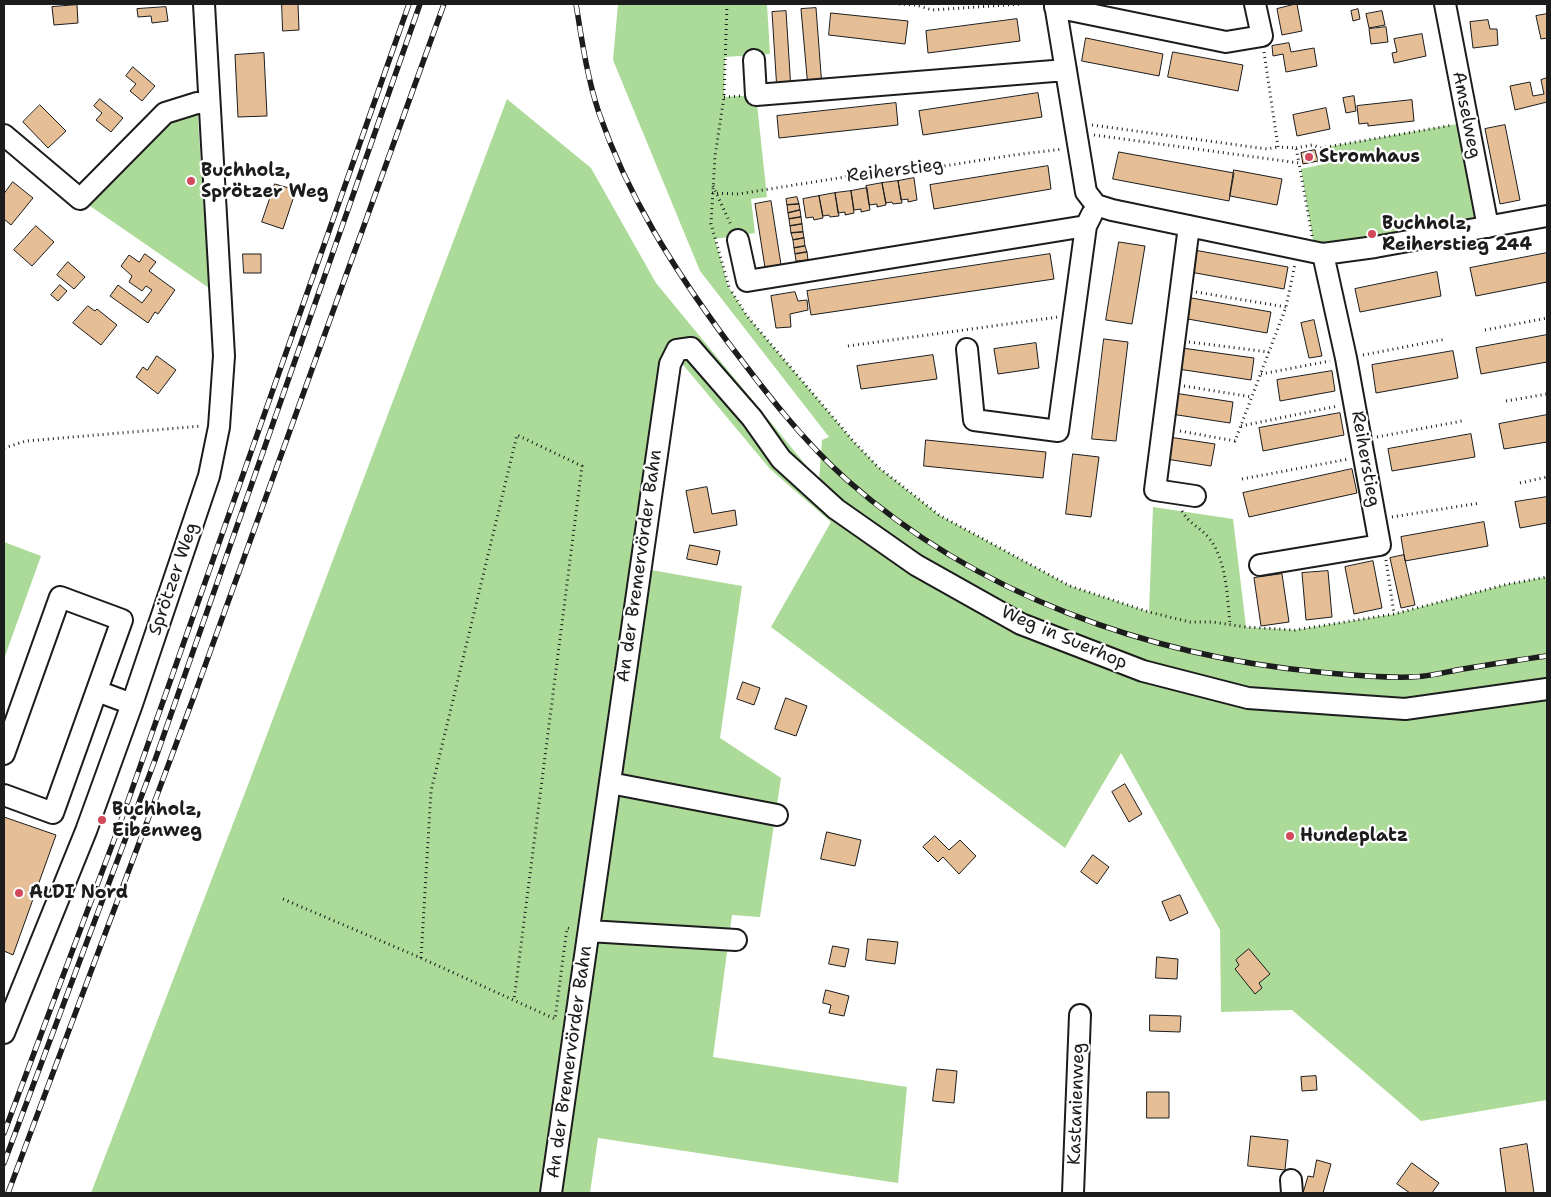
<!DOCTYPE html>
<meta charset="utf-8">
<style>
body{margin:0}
#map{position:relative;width:1551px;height:1197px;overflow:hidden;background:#fff;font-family:"Shantell Sans",sans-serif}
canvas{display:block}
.frame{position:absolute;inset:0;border:5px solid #1c1c1c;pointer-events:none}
</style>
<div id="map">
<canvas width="1551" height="1197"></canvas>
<div class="frame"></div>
</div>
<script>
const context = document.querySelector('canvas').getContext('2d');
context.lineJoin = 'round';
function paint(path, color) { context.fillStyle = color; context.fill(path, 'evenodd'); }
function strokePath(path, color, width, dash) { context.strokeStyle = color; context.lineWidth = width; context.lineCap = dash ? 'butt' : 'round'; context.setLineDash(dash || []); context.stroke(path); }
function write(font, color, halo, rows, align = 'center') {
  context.font = font + ' "Shantell Sans",sans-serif'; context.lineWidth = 4.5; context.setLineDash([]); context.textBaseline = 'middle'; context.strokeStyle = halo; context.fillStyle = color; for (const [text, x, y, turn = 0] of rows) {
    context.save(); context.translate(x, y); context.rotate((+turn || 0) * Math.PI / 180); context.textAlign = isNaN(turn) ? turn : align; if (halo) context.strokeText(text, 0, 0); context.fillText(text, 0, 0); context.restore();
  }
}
paint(new Path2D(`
 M618,4h149l3,50 -45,3 -1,40 32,-2 11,102 -16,2 4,34 -40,6 13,47 19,30 107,126 24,25 61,48 131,71 79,26 4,-105 80,12 13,108 49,3 99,-16 114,-30 39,-7v523l-126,21 -129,-111 -71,2 -1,-82 -99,-177 -56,95 -294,-221 60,-105 -61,-53 -90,-108 -29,209 91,16 -22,152 61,40 -21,139 -28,-2 -19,142 194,30 -9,96 -300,-45 -8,55h-499l155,-403 261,-691 84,69 65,115 163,198 3,-41 7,-3 -129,-166 -87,-211z
 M197,103l12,185 -129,-89 85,-86z
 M1468,122l20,105 -173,25 -14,-83 23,-5 -3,-16z
 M4,542l37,14 -37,103z`), '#acda98');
const building = new Path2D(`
 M282,4h16l1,26 -16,1z
 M1297,4l5,27 -20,4 -5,-26z
 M77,5l1,18 -24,2 -2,-18z
 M166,7l2,14 -16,2 -1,-7 -13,1 -1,-8z
 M816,8l6,79 -14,1 -7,-79z
 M1358,9l2,10 -7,2 -2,-10z
 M786,11l5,79 -14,1 -5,-79z
 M1382,11l3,14 -16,3 -3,-14z
 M831,13l77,8 -3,23 -76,-9z
 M1547,14v24l-6,1 -5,-23z
 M1017,19l3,22 -92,12 -2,-22z
 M1488,20l2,9h7l1,16 -25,3 -3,-26z
 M1386,27l2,15 -17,2 -2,-15z
 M1422,34l4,22 -32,7 -2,-10 5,-1 -3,-13z
 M1086,38l77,16 -4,22 -77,-15z
 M1289,43l2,9 23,-4 3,18 -31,6 -3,-18 -10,2 -1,-10z
 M1173,52l70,13 -5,26 -70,-14z
 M264,53l3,63 -29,1 -3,-62z
 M133,67l22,19 -13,15 -12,-10 6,-7 -10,-8z
 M1547,78v24l-32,8 -5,-24 20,-4 3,14 11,-2 -3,-14z
 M1038,93l4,24 -119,18 -4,-24z
 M1354,96l2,15 -10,2 -3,-15z
 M100,99l23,19 -12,14 -15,-12 6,-7 -8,-7z
 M1412,100l2,21 -46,5v-3l-9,1 -2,-18z
 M896,103l2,22 -119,13 -2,-22z
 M40,105l26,26 -18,17 -25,-26z
 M1326,108l4,21 -33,7 -4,-21z
 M1505,125l15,75 -20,4 -15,-75z
 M1315,150l3,11 -15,3 -2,-11z
 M1119,152l115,21 -5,28 -116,-22z
 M1048,166l3,23 -117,20 -4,-24z
 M1234,170l48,9 -5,26 -47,-9z
 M914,178l3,22 -9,2v-3l-7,1 -3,-19z
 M898,181l4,22 -9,1 -1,-2 -6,1 -4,-20z
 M13,182l20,16 -22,27 -7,-6v-25z
 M882,183l4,22 -9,2v-3l-8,1 -3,-19z
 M275,184l21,6 -13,39 -21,-7z
 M867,188l3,22 -9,2v-3l-7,1 -3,-19z
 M851,191l3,22 -9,2v-3l-7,1 -3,-20z
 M835,193l4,23 -9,1 -1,-2 -6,1 -4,-20z
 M819,196l4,22 -9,2 -1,-3 -7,1 -3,-19z
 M797,197l2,7 -12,1 -1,-6z
 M771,201l11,70 -16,3 -11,-70z
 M799,204l1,6 -12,3 -1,-8z
 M800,210l1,7 -12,2 -1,-6z
 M801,217l1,7 -12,2 -1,-7z
 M802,224l1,8 -12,1 -1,-7z
 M36,226l18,16 -22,24 -18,-16z
 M803,232l1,6 -11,2 -2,-7z
 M804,238l1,8 -11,2 -1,-8z
 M1119,242l26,4 -13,78 -26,-4z
 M805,246l2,6 -12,2 -1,-6z
 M1194,250l94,17 -4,22 -94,-17z
 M807,252l1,8 -12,1 -1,-7z
 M1547,253v29l-71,14 -6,-28z
 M145,254l11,8 -7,9 26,19 -17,24 -3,-2 -7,11 -38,-27 8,-11 24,18 10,-13 -6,-4 -4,5 -13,-9 3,-6 -11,-10 8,-11 10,7z
 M243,254h18v19h-17z
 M1050,254l4,25 -243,36 -4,-24z
 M68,262l17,15 -11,12 -17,-14z
 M1437,272l4,24 -81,16 -5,-23z
 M60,285l7,6 -9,10 -7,-6z
 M795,292l3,9 9,-1 1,10 -18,4 1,13 -15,1 -5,-32z
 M1186,297l85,15 -4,21 -85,-15z
 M88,306l7,5 2,-2 20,16 -16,20 -28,-22z
 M1314,320l8,36 -13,2 -8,-35z
 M1547,335v27l-66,12 -5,-26z
 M1104,339l24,3 -12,99 -24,-2z
 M1036,343l3,25 -41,6 -4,-25z
 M1182,348l72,10 -3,22 -73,-11z
 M1453,351l5,27 -82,15 -4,-28z
 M933,355l4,24 -76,10 -4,-23z
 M157,356l19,14 -18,24 -22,-17 7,-10 4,3z
 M1332,371l3,20 -55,10 -3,-21z
 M1174,393l59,9 -3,21 -59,-9z
 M1340,413l4,22 -81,16 -4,-23z
 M1547,415v27l-43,7 -5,-25z
 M1471,434l4,23 -83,14 -4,-22z
 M1169,437l46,7 -4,22 -45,-7z
 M926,440l120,12 -3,26 -119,-12z
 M1073,454l26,3 -8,60 -25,-3z
 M1352,469l5,24 -108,24 -6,-24z
 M707,487l5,27 23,-4 2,15 -43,8 -8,-42z
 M1547,497v26l-27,5 -5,-26z
 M1484,522l4,24 -83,15 -4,-24z
 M690,545l30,6 -3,14 -30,-6z
 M1404,555l11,50 -14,3 -11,-50z
 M1373,561l9,47 -28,6 -9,-47z
 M1328,571l4,46 -26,3 -4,-47z
 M1282,574l7,48 -28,4 -7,-48z
 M743,682l17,6 -6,17 -17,-6z
 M786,698l21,8 -11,30 -21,-7z
 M1125,784l17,30 -13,8 -17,-30z
 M4,817l52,18 -43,120 -9,-4z
 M827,832l34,8 -6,26 -34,-7z
 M935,836l14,14 11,-10 16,16 -17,18 -16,-17 -5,5 -15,-15z
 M1093,855l16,12 -12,17 -16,-12z
 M1180,895l8,18 -18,8 -8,-19z
 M868,939l30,3 -3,22 -29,-4z
 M833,946l16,3 -4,18 -16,-3z
 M1249,949l21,25 -11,9 3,5 -7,6 -20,-25 4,-4 -3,-5z
 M1157,957l21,2 -1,20 -21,-1z
 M826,990l23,6 -5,20 -15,-3 2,-8 -8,-2z
 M1150,1015l31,1 -1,16 -30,-1z
 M937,1069l20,2 -3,32 -21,-2z
 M1316,1076l1,14 -15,1 -1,-14z
 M1147,1092h22v26h-22z
 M1251,1136l37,4 -3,30 -37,-4z
 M1527,1144l7,49h-28l-6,-44z
 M1317,1160l14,4 -8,29h-20l5,-17 5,1z
 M1412,1163l27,20 -7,10h-22l-13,-9z`);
paint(building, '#e5be95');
strokePath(building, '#1c1c1c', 1);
const minor = new Path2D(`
 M1055,4l31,188 10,13 16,5 211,44 52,-7 172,-31
 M1445,4l43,223
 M1055,7l171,35 36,-6 -7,-32
 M754,60l2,35 310,-25
 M4,135l76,64 85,-86 32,-10 12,-1
 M1189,226l-34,264 40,6
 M738,240l9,41 339,-55
 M967,349l7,71 84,11 28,-205 6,-12
 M1260,565l120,-20 -34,-187 -23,-104
 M97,691l35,13
 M4,754l56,-157 62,23 -69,193 -49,-18
 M610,783l167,32
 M589,931l147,9
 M4,1033l82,-202 46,-127 77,-228 10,-49 5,-71 -20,-352
 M1291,1180l1,13
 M551,1193l119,-829 7,-14 14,-2 61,70 29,41 55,50 80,56 105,59 122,47 105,27 157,11 142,-20
 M1073,1193l7,-178`);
strokePath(minor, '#1c1c1c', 24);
strokePath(new Path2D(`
 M727,4l-3,93 -9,59 -4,68 18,63
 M899,4l17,1 16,5 90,-6
 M1264,52l14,95 18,1 3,15
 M724,97l17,-1
 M1092,125l175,24 11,-2
 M1094,135l205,28 13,73
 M1296,148l16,-3 9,3 132,-23
 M713,186l18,39
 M712,193l26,1 176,-28 17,2 83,-13 49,-6
 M732,292l15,24 107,126 24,25 61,48 131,71 79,26 41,10h23l33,5 49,3 99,-16 114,-30 39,-7
 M1196,292l90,15
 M1485,330l62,-12
 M1189,342l80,10
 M848,346l210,-29
 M1363,355l83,-16
 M1261,374l69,-13
 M1184,386l68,11
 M1506,401l41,-7
 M1241,426l97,-20
 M1180,431l55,10 51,-134 9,-43
 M1377,437l85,-16
 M4,448l22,-7 176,-15
 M1242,479l107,-20
 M1520,483l27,-6
 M1182,511c7,13 18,16 27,27 18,23 18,58 21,86
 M1392,517l88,-14
 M1386,560l8,54
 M283,899l138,59 134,61 12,-91 5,1
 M421,958l10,-167 86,-356 65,31 -68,534`), '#1c1c1c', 3, [1, 4]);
strokePath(minor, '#fff', 20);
const rail = new Path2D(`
 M576,4c6,37 11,73 23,109 29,84 75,156 128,228 37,49 74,98 120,139 130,115 302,176 472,192 31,3 61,6 92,5 15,0 31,-4 46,-7 30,-5 60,-10 90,-14
 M4,1133l113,-301 292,-828
 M4,1163l151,-403 265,-756
 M8,1193l185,-494 251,-695`);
strokePath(rail, '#1c1c1c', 5.5);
strokePath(rail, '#fff', 4, [11]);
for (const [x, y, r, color] of [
 [1309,157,5,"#d1495b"],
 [191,181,5,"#d1495b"],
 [1372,234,5,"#d1495b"],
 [102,820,5,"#d1495b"],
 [1290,836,5,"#d1495b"],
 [19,893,5,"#d1495b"]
]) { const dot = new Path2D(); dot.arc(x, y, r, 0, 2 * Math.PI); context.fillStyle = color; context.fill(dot); strokePath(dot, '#fff', 2); }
write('18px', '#1c1c1c', '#fff', [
 ["Amselweg",1466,115,79],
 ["Reiherstieg",895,171,-7],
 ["Reiherstieg",1365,459,80],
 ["An der Bremervörder Bahn",640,566,-82],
 ["Sprötzer Weg",174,579,-71],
 ["Weg in Suerhop",1064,638,23],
 ["An der Bremervörder Bahn",570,1062,-82],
 ["Kastanienweg",1077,1104,-88]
]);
write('bold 18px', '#1c1c1c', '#fff', [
 ["Stromhaus",1319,157],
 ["Buchholz,",201,171],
 ["Sprötzer Weg",201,192],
 ["Buchholz,",1382,224],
 ["Reiherstieg 244",1382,245],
 ["Buchholz,",112,810],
 ["Eibenweg",112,831],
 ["Hundeplatz",1300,836],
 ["ALDI Nord",29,893]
], 'left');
</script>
